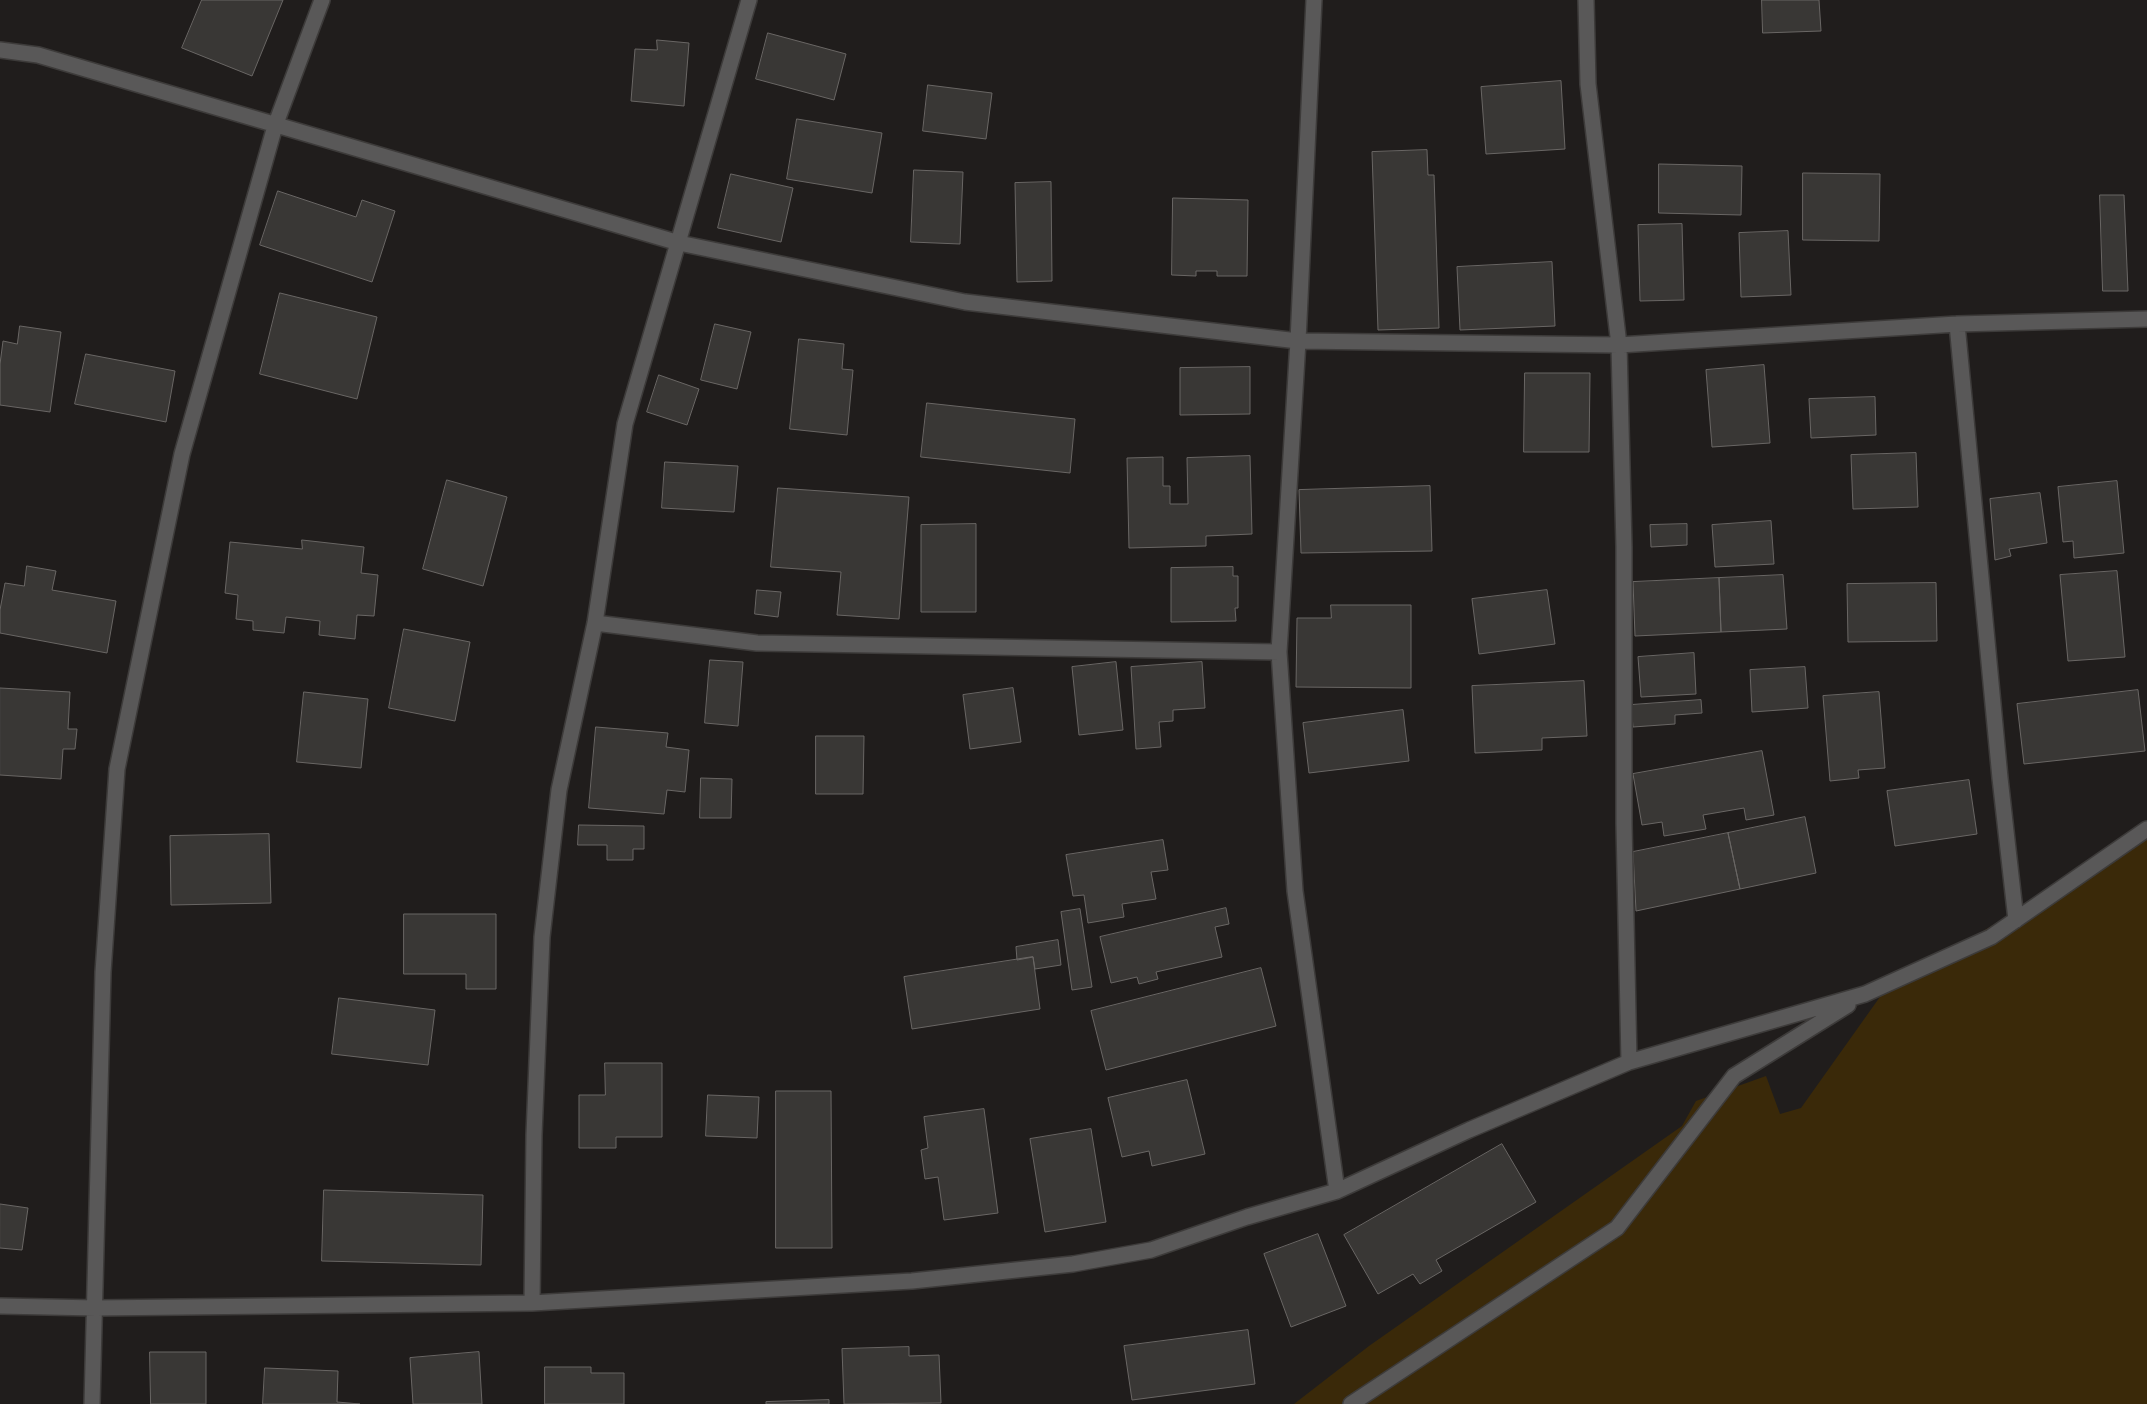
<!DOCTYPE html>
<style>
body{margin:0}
canvas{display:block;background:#201d1c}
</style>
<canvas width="2147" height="1404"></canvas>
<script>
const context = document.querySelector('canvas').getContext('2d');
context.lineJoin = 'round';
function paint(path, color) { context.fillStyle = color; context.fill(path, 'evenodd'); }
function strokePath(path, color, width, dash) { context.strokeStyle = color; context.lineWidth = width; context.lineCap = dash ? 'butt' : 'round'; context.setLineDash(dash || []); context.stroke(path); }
paint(new Path2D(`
 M2147,829v575h-853l75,-58 313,-220 14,-25 70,-25 14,38 21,-6 81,-114z`), '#3a2909');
const building = new Path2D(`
 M202,0h81l-31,76 -70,-28z
 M1762,0h57l2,31 -58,2z
 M768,33l78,21 -12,46 -78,-21z
 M657,40l32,3 -5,63 -53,-5 4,-52 22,1z
 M1561,81l4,68 -79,5 -5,-67z
 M928,85l64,8 -6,46 -63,-8z
 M797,119l85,14 -10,60 -85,-14z
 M1427,150l1,25h6l5,153 -61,2 -6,-178z
 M1659,164l83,2 -1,49 -82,-2z
 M914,170l49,2 -3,72 -49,-2z
 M1803,173l77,1 -1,67 -76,-1z
 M731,174l62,14 -12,54 -63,-14z
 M1051,182l1,99 -35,1 -2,-99z
 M278,191l78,26 6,-17 33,11 -23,71 -112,-37z
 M2100,195h24l4,96h-25z
 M1173,198l75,2 -1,76h-30v-5h-21v5l-24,-1z
 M1682,224l2,76 -44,1 -2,-76z
 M1788,231l3,64 -50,2 -2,-64z
 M1552,262l3,64 -95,4 -3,-63z
 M280,293l97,24 -20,82 -97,-25z
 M715,324l36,8 -14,57 -36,-9z
 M20,326l41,6 -11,80 -50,-7v-41l3,-23 14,3z
 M799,339l45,5 -2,25 11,1 -6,65 -57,-6z
 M86,354l89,17 -9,51 -91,-18z
 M1764,365l6,78 -58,4 -6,-77z
 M1250,367v47l-70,1v-47z
 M1525,373h65l-1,79h-65z
 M659,375l40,14 -12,36 -40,-13z
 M1875,397l1,38 -65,3 -2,-39z
 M927,403l148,16 -5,54 -149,-16z
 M1916,453l2,54 -65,2 -2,-54z
 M1250,456l2,78 -46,2v10l-77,2 -2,-90 36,-1v29h7v18h18l-1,-46z
 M665,462l73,4 -4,46 -72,-4z
 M447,480l60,17 -24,89 -60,-17z
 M2117,481l7,72 -50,5 -1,-17 -10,1 -5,-55z
 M1430,486l2,65 -131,2 -2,-63z
 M778,488l131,9 -10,122 -62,-4 4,-43 -70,-5z
 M2040,493l7,50 -38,6 2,7 -16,4 -5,-61z
 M1771,521l3,43 -59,3 -3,-42z
 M976,524v88h-55v-87z
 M1687,524v21l-36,2 -1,-22z
 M302,540l62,7 -3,26 17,2 -4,41 -17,-1 -2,24 -36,-4 1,-14 -34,-4 -2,16 -31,-3v-9l-17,-2 2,-24 -13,-2 5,-51 72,7z
 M27,566l29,5 -4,19 64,11 -9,52 -107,-20v-23l5,-27 19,3z
 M1233,567v9h5v32h-3l1,13 -65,1v-54z
 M2117,571l8,86 -57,4 -8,-86z
 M1783,575l4,54 -66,3 -2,-54z
 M1719,578l2,54 -86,4 -2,-54z
 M1936,583l1,58 -89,1 -1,-58z
 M757,590l24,2 -3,25 -23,-3z
 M1547,590l8,54 -76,10 -7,-55z
 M1331,605h80v83l-115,-1 1,-69h34z
 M404,629l66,13 -15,79 -66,-13z
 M1694,653l2,41 -55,3 -3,-40z
 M710,660l33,2 -5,64 -33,-3z
 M1116,662l7,68 -44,5 -7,-68z
 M1202,662l3,46 -32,2v11l-14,1 2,25 -25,2 -5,-82z
 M1805,667l3,41 -56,4 -2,-42z
 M1584,681l3,55 -45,2v12l-67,3 -3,-67z
 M0,688l70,4 -2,37h9l-2,20h-12l-2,30 -61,-4z
 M1013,688l8,54 -51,7 -7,-54z
 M2138,690l7,61 -121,13 -7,-60z
 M304,692l64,7 -7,69 -64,-6z
 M1879,692l6,76 -27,2 1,8 -29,3 -7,-85z
 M1701,700l1,13 -27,2v9l-42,3 -2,-22z
 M1403,710l6,51 -100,12 -6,-50z
 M596,727l72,6 -2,14 23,3 -4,42 -18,-2 -3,24 -75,-6z
 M816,736h48l-1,58h-47z
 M1762,751l12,64 -28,5 -2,-12 -41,7 3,14 -42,7 -2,-14 -20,3 -9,-51z
 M701,778l31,1 -1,39h-31z
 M1969,780l8,54 -82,12 -8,-55z
 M1805,817l11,56 -76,16 -12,-56z
 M579,825l65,1v23h-11v11h-26v-15h-29z
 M1728,833l12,56 -104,22 -3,-59z
 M269,834l2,69 -100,2 -1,-69z
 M1163,840l5,30 -17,2 5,27 -34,5 2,13 -36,6 -4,-28 -11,1 -7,-41z
 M1226,908l3,16 -14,3 7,30 -66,15 2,7 -19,5 -2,-7 -26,6 -11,-46z
 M1080,909l12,78 -20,3 -11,-78z
 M404,914h92v75h-30v-15h-62z
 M1058,940l3,25 -26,4 -2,-12 -16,3 -1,-13z
 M1033,957l7,52 -128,20 -8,-52z
 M1261,968l15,58 -170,44 -15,-59z
 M339,998l96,12 -7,55 -96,-11z
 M605,1063h57v74h-46v11h-37v-53h26z
 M1187,1080l18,74 -53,12 -3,-15 -27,6 -14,-59z
 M776,1091h55l1,157h-56z
 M708,1095l51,2 -2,41 -51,-2z
 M984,1109l14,104 -54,7 -6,-43 -13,2 -4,-29 7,-2 -4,-31z
 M1091,1129l15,93 -61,10 -15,-93z
 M1502,1144l34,58 -100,58 6,11 -22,13 -7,-10 -35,20 -34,-59z
 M324,1190l159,5 -2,70 -159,-4z
 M0,1204l28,4 -6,42 -22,-2z
 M1318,1234l28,72 -55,21 -27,-73z
 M1248,1330l7,54 -123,16 -8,-54z
 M909,1347v9l30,-1 2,48 -97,1 -2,-55z
 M150,1352h56v52h-55z
 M479,1352l3,52h-69l-3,-46z
 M545,1367h46v6h33v31h-79z
 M265,1368l73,3 -1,31 23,2h-97z
 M829,1400v4h-63v-2z`);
paint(building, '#393735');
strokePath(building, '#696664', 1);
const street = new Path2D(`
 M1314,0l-16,341 -19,311 16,239 42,300
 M1586,0l2,84 31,261 5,202v277l5,238
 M0,50l38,5 641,188 286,59 333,39 321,4 338,-21 190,-5
 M1957,324l43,454 16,142
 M595,623l162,20 522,9
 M532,1303l2,-168 8,-198 17,-147 36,-167 30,-199 124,-424
 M0,1306l96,2 436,-5 380,-22 161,-17 78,-14 96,-33 90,-26 132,-61 160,-68 236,-68 126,-57 156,-108
 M92,1404l11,-432 14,-203 65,-315 93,-328 47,-126
 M1351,1404l266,-176 117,-152 114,-71`);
strokePath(street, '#3d3b3a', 18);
strokePath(street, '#595858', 15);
</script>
